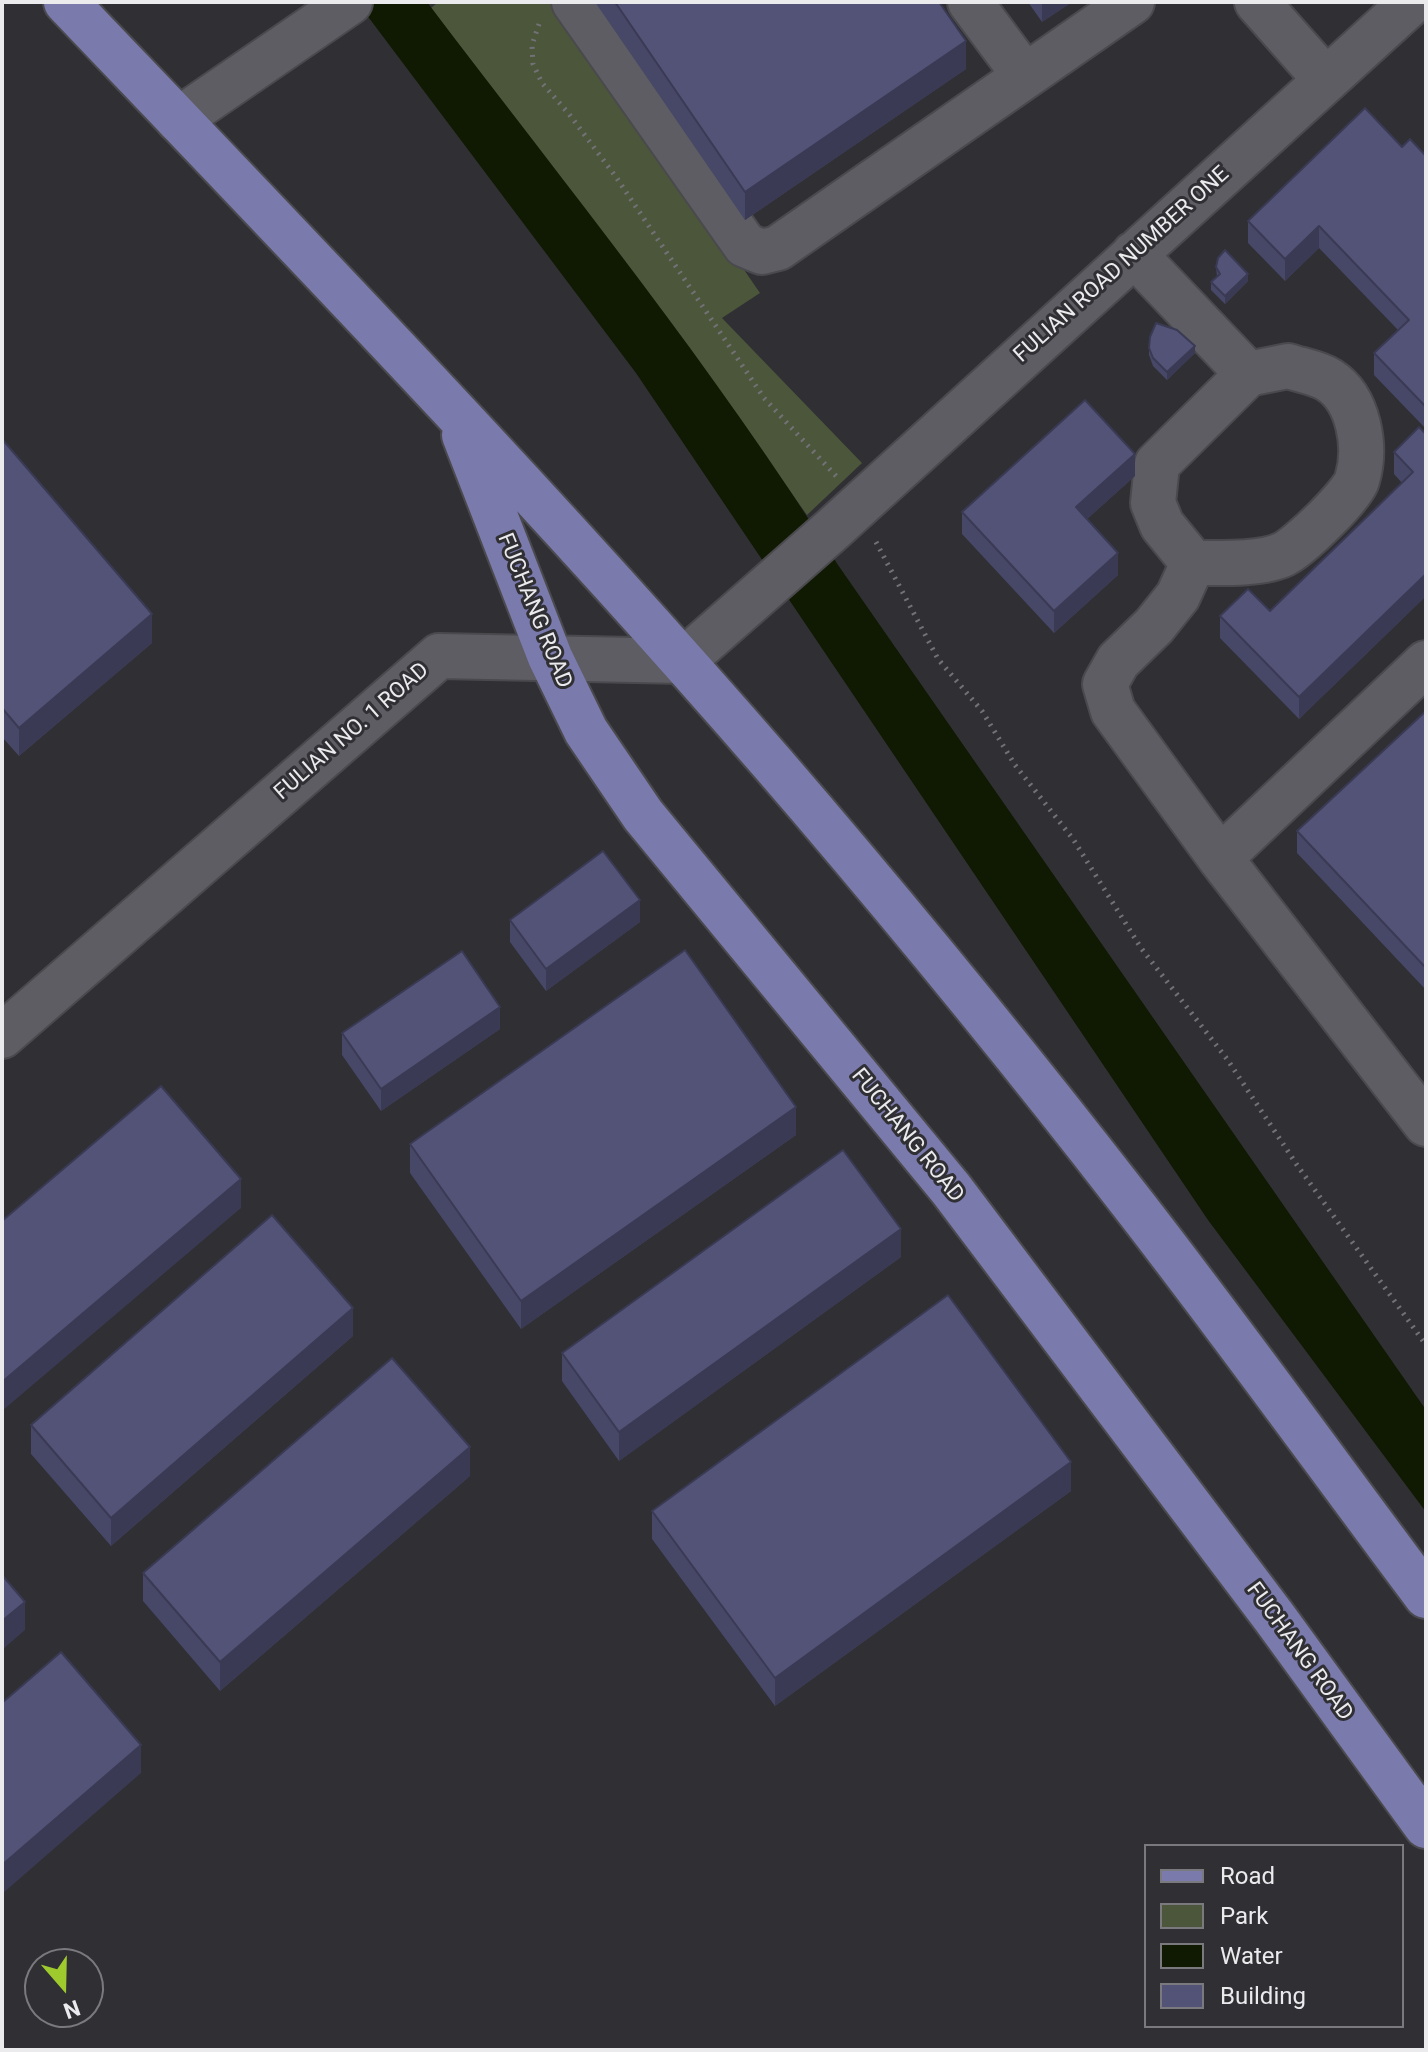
<!DOCTYPE html>
<style>
body{margin:0}
#map{position:relative;width:1428px;height:2052px;overflow:hidden;background:#2f2f34;font-family:Roboto,sans-serif}
canvas{display:block}
.frame{position:absolute;inset:0;border:4px solid #ebebee;pointer-events:none}
.legend{position:absolute;left:1144px;top:1844px;width:260px;height:184px;box-sizing:border-box;background:#2f2f34;border:2px solid #7a7a7e;margin:0;padding:10px 14px;list-style:none;font-size:24px;color:#ebebee}
.legend li{display:flex;align-items:center;gap:16px;height:40px}
.legend b{width:40px;border:2px solid #7a7a7e}
.north{position:absolute;left:24px;top:1948px;width:80px;height:80px;box-sizing:border-box;background:#2f2f34;border:2px solid #7a7a7e;border-radius:50%;rotate:160deg;font-size:22px;font-weight:700;line-height:32px;text-align:center;color:#ebebee}
.north::after{content:'';display:block;margin:auto;width:28px;height:36px;background:#9eca2e;clip-path:polygon(50% 0,100% 100%,50% 72%,0 100%)}
</style>
<div id="map">
<canvas width="1428" height="2052"></canvas>
<div class="frame"></div>
<ul class="legend">
<li><b style="height:10px;background:#7a7aac"></b>Road</li>
<li><b style="height:22px;background:#4c563b"></b>Park</li>
<li><b style="height:22px;background:#101901"></b>Water</li>
<li><b style="height:22px;background:#535378"></b>Building</li>
</ul>
<div class="north">N</div>
</div>
<script>
const context = document.querySelector('canvas').getContext('2d');
context.lineJoin = 'round';
function paint(path, color) { context.fillStyle = color; context.fill(path, 'evenodd'); }
function strokePath(path, color, width, dash) { context.strokeStyle = color; context.lineWidth = width; context.lineCap = dash ? 'butt' : 'round'; context.setLineDash(dash || []); context.stroke(path); }
function write(font, color, halo, rows, align = 'center') {
  context.font = font + ' Roboto,sans-serif'; context.lineWidth = 6; context.setLineDash([]); context.textBaseline = 'middle'; context.strokeStyle = halo; context.fillStyle = color; for (const [text, x, y, turn = 0] of rows) {
    context.save(); context.translate(x, y); context.rotate((+turn || 0) * Math.PI / 180); context.textAlign = isNaN(turn) ? turn : align; if (halo) context.strokeText(text, 0, 0); context.fillText(text, 0, 0); context.restore();
  }
}
paint(new Path2D(`
 M438,2h122l200,291 -38,25 140,145 -55,52 -122,-172 -254,-335z`), '#4c563b');
paint(new Path2D(`
 M357,2h70c140,185 288,366 411,563l588,845v102l-218,-292 -572,-847z`), '#101901');
const minor = new Path2D(`
 M574,2l171,243 17,7 16,-4 354,-246
 M970,2l55,74
 M1257,2l69,78
 M178,120l172,-118
 M1134,254l114,120
 M1288,366c12,4 30,7 41,14 30,19 38,67 28,100 -4,15 -58,67 -73,74 -22,11 -66,9 -91,9l-31,-38 -9,-22 4,-39 91,-90z
 M1193,563l-15,33 -24,30 -36,35 -13,23 8,27 107,147 206,266
 M1220,858l206,-195
 M2,1036l437,-380 244,5 150,-132 579,-527`);
const major = new Path2D(`
 M66,2c252,264 506,527 744,805 109,128 216,259 319,392 102,131 198,265 297,397
 M464,435l86,222 36,74 57,84 308,374 323,428 152,209`);
strokePath(minor, '#4a4a4e', 48);
strokePath(major, '#4a4a4e', 48);
strokePath(new Path2D(`
 M539,24l-7,21 1,19 9,19 27,31 47,63 148,221 72,78
 M876,542l62,117 44,52 33,54 58,74 68,109 86,111 70,106 129,180`), '#727276', 5, [2, 6]);
strokePath(minor, '#5d5d63', 44);
strokePath(major, '#7a7aac', 44);
paint(new Path2D(`
 M595,2h344l27,67 -221,151z
 M1028,2h44l-30,20z
 M1402,147l24,9v273l-52,-54v-22l24,-23 -79,-82 -34,33 -37,-38v-22z
 M1216,267l32,14 -23,23 -14,-14v-8l6,-5z
 M1149,348l46,5 -28,27 -14,-14 -4,-11z
 M1426,434v162l-127,123 -79,-81v-22l50,-5 132,-128 -8,-9v-22z
 M2,439l150,204 -133,113 -17,-19z
 M1135,476l-48,43 31,56 -64,58 -92,-99v-22z
 M1426,711v279l-129,-137v-22z
 M510,920l130,2 -94,69 -36,-49z
 M500,1029l-119,82 -39,-56v-22z
 M796,1135l-275,194 -111,-156v-29z
 M901,1257l-282,204 -57,-80v-28z
 M353,1336l-242,210 -80,-92v-29z
 M470,1476l-250,215 -77,-90v-28z
 M1071,1491l-296,215 -123,-167v-28z`), '#474767');
paint(new Path2D(`
 M1042,2h30l-30,20z
 M966,41v28l-221,151v-28z
 M1319,226v22l-34,33v-22z
 M1248,274v7l-23,23v-8z
 M1195,346v7l-28,27v-8z
 M1135,454v22l-59,53v-22z
 M1118,553v22l-64,58v-22z
 M1426,574v22l-127,123v-22z
 M152,614v29l-133,113v-28z
 M640,900v22l-94,69v-22z
 M500,1007v22l-119,82v-22z
 M796,1107v28l-275,194v-28z
 M241,1179v29l-239,203v-29z
 M901,1229v28l-282,204v-29z
 M353,1308v28l-242,210v-28z
 M470,1447v29l-250,215v-29z
 M1071,1462v29l-296,215v-28z
 M25,1602v28l-23,20v-29z
 M141,1745v28l-139,121v-29z`), '#3a3a54');
const building = new Path2D(`
 M615,2h324l27,39 -221,151z
 M1365,108l37,39 8,-8 16,17v251l-52,-54 35,-33 -90,-94 -34,33 -37,-38z
 M1225,250l23,24 -23,22 -14,-14 9,-8 -4,-7 2,-9z
 M1156,323l21,7 18,16 -28,26 -14,-14 -4,-10 1,-11z
 M1085,400l50,54 -59,53 42,46 -64,58 -92,-99z
 M1419,427l7,7v140l-127,123 -79,-81 28,-27 22,22 143,-139 -19,-20z
 M2,439l150,175 -133,114 -17,-20z
 M1426,711v257l-129,-137z
 M603,851l37,49 -94,69 -36,-49z
 M685,950l111,157 -275,194 -111,-157z
 M462,951l38,56 -119,82 -39,-56z
 M161,1086l80,93 -239,203v-161z
 M843,1150l58,79 -282,203 -57,-79z
 M272,1215l81,93 -242,210 -80,-93z
 M948,1295l123,167 -296,216 -123,-167z
 M392,1358l78,89 -250,215 -77,-89z
 M2,1575l23,27 -23,19z
 M61,1652l80,93 -139,120v-162z`);
paint(building, '#535378');
strokePath(building, '#3a3a54', 2);
write('22px', '#ebebee', '#2f2f34', [
 ["FULIAN ROAD NUMBER ONE",1122,265,-42],
 ["FUCHANG ROAD",534,611,68],
 ["FULIAN NO. 1 ROAD",352,732,-41],
 ["FUCHANG ROAD",907,1136,51],
 ["FUCHANG ROAD",1299,1652,54]
]);
</script>
